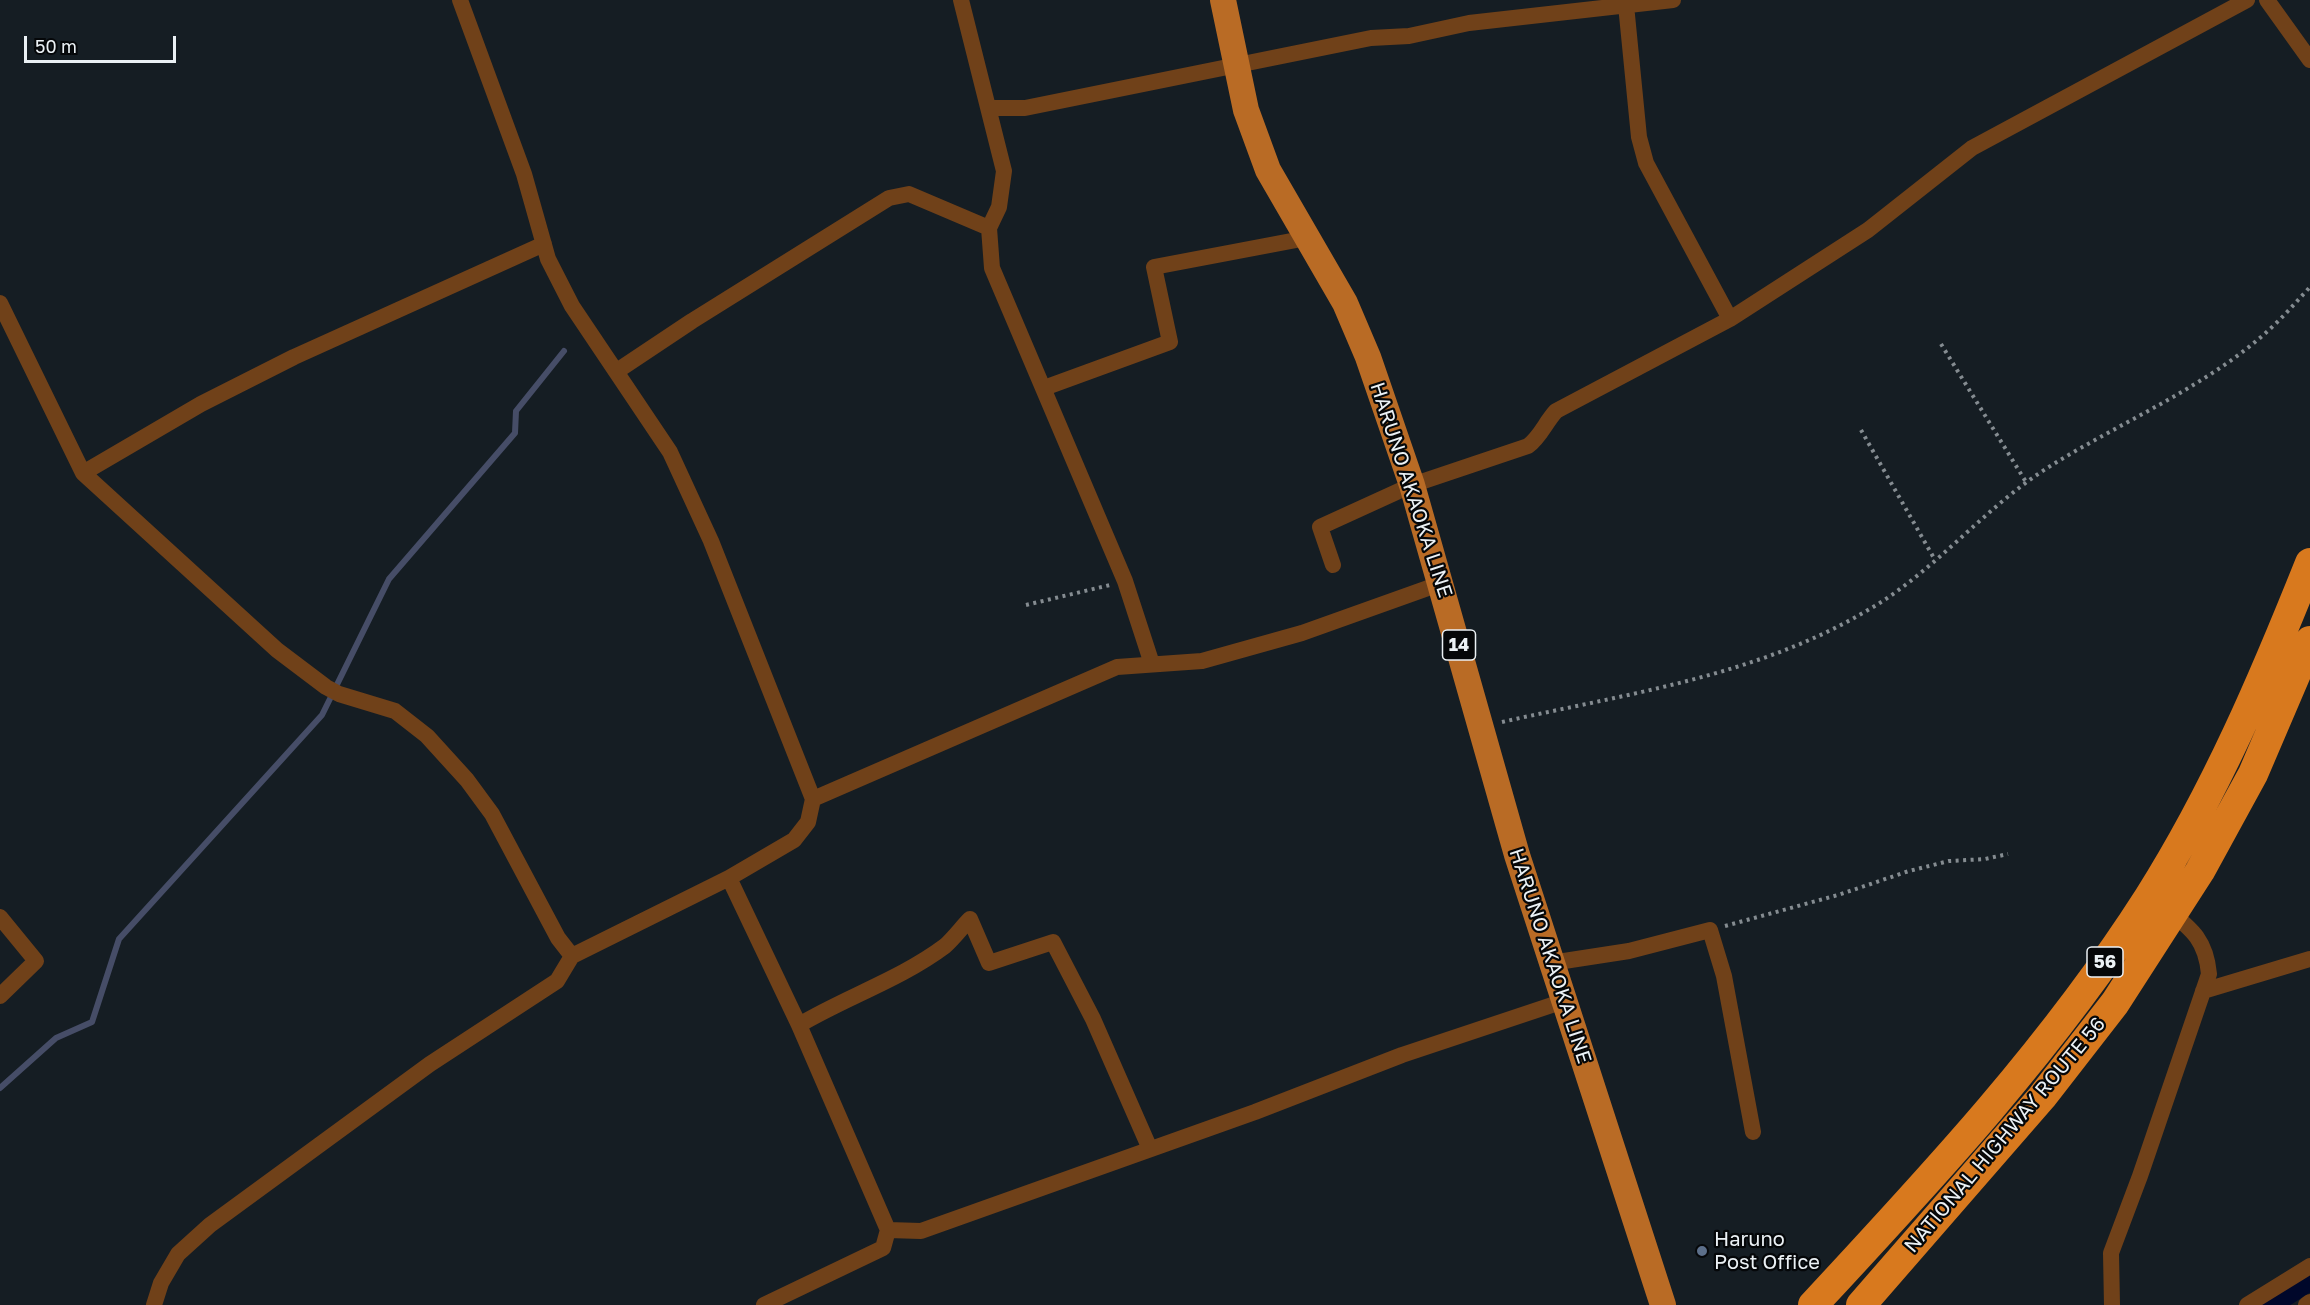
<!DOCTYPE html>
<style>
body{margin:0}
#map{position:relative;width:2310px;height:1305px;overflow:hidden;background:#151d23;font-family:"Golos Text",sans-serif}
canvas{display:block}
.scale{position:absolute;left:24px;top:36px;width:152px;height:27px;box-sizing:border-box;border:3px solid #ebf1f5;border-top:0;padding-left:8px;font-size:18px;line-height:21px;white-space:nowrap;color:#ebf1f5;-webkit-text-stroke:4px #050709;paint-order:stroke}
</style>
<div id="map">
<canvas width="2310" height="1305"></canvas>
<div class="scale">50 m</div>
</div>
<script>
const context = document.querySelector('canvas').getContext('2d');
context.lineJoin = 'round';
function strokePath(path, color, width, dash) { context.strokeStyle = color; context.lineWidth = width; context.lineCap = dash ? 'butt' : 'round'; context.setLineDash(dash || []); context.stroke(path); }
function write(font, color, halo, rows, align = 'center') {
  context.font = font + ' "Golos Text",sans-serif'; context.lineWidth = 4.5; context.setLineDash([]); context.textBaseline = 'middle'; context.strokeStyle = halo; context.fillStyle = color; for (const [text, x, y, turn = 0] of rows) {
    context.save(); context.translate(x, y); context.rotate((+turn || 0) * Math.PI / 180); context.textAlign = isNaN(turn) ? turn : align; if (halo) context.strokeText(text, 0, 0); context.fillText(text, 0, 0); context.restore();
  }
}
strokePath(new Path2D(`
 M0,1088l56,-50 36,-16 27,-83 203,-224 67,-136 126,-146 1,-22 48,-60`), '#464d67', 6);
strokePath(new Path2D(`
 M2271,1305l39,-25`), '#00072a', 21);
strokePath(new Path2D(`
 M1941,344l85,138
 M1861,430l74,130
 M1026,605l84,-20
 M1502,722c124,-28 255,-46 366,-112 68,-39 117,-104 184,-145 71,-44 158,-80 219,-137 14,-13 26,-27 39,-41
 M1725,926l113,-31 71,-24 40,-10 36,-2 23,-5`), '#858c91', 4, [3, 4.5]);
strokePath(new Path2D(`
 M2267,0l43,60
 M989,108h36l346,-70 38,-2 60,-13 204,-23
 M989,228l3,40 133,313 27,83
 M0,303l83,170 194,177 49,37 13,7 56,17 32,25 40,44 25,34 66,124 14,18
 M1730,319l138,-89 104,-82 275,-148
 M617,371l75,-50 197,-123 20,-4 80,34 10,-21 5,-36 -43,-171
 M1044,388l126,-46 -16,-75 153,-29
 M83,473l118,-69 93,-47 250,-113
 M1333,565l-13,-38 92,-42 116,-39c13,-10 17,-23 28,-35l174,-92 -84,-156 -7,-26 -13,-132
 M813,799l304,-132 85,-6 100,-28 140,-50
 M729,878l70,147 89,205 -5,18 -119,57
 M0,917l36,44 -36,35
 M1551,963l78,-12 81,-21 14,46 29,156
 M2203,991l107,-32
 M799,1025c47,-28 102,-46 146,-79 9,-8 17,-19 25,-27l19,44 64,-21 40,77 57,130
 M888,1230l33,1 334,-119 147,-57 162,-54
 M154,1305l7,-22 17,-29 32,-29 220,-161 127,-83 15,-25 157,-78 65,-38 14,-18 5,-23 -102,-258 -41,-89 -98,-146 -24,-47 -24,-85 -64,-174
 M2112,1305l-1,-52 29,-77 69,-202c-3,-33 -16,-44 -41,-64
 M2247,1305l63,-39
 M2306,1305l4,-3`), '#704119', 16);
strokePath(new Path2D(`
 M1223,0l23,110 22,60 77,133 23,54 44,128 105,370 146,450`), '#b96b25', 26);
strokePath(new Path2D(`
 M1813,1305c120,-129 241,-259 336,-408 67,-106 115,-219 161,-334
 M1861,1305l181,-208 73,-94 85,-132 53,-97 57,-133`), '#d8791e', 30);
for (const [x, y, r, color] of [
 [1702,1251,6,"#5c6f8a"]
]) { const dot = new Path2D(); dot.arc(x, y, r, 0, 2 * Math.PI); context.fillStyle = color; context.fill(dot); strokePath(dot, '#050709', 2); }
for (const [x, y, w] of [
 [1459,645,33],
 [2105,962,36]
]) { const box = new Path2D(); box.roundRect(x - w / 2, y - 15, w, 30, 4.5); context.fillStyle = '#050709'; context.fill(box); strokePath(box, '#ebf1f5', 1.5); }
write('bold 18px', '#ebf1f5', null, [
 ["14",1459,645],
 ["56",2105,962]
]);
write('20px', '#ebf1f5', '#050709', [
 ["HARUNO AKAOKA LINE",1411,490,72],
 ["HARUNO AKAOKA LINE",1550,956,72],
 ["NATIONAL HIGHWAY ROUTE 56",2005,1135,-50]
]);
write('20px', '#ebf1f5', '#050709', [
 ["Haruno",1714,1240],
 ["Post Office",1714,1263]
], 'left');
</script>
